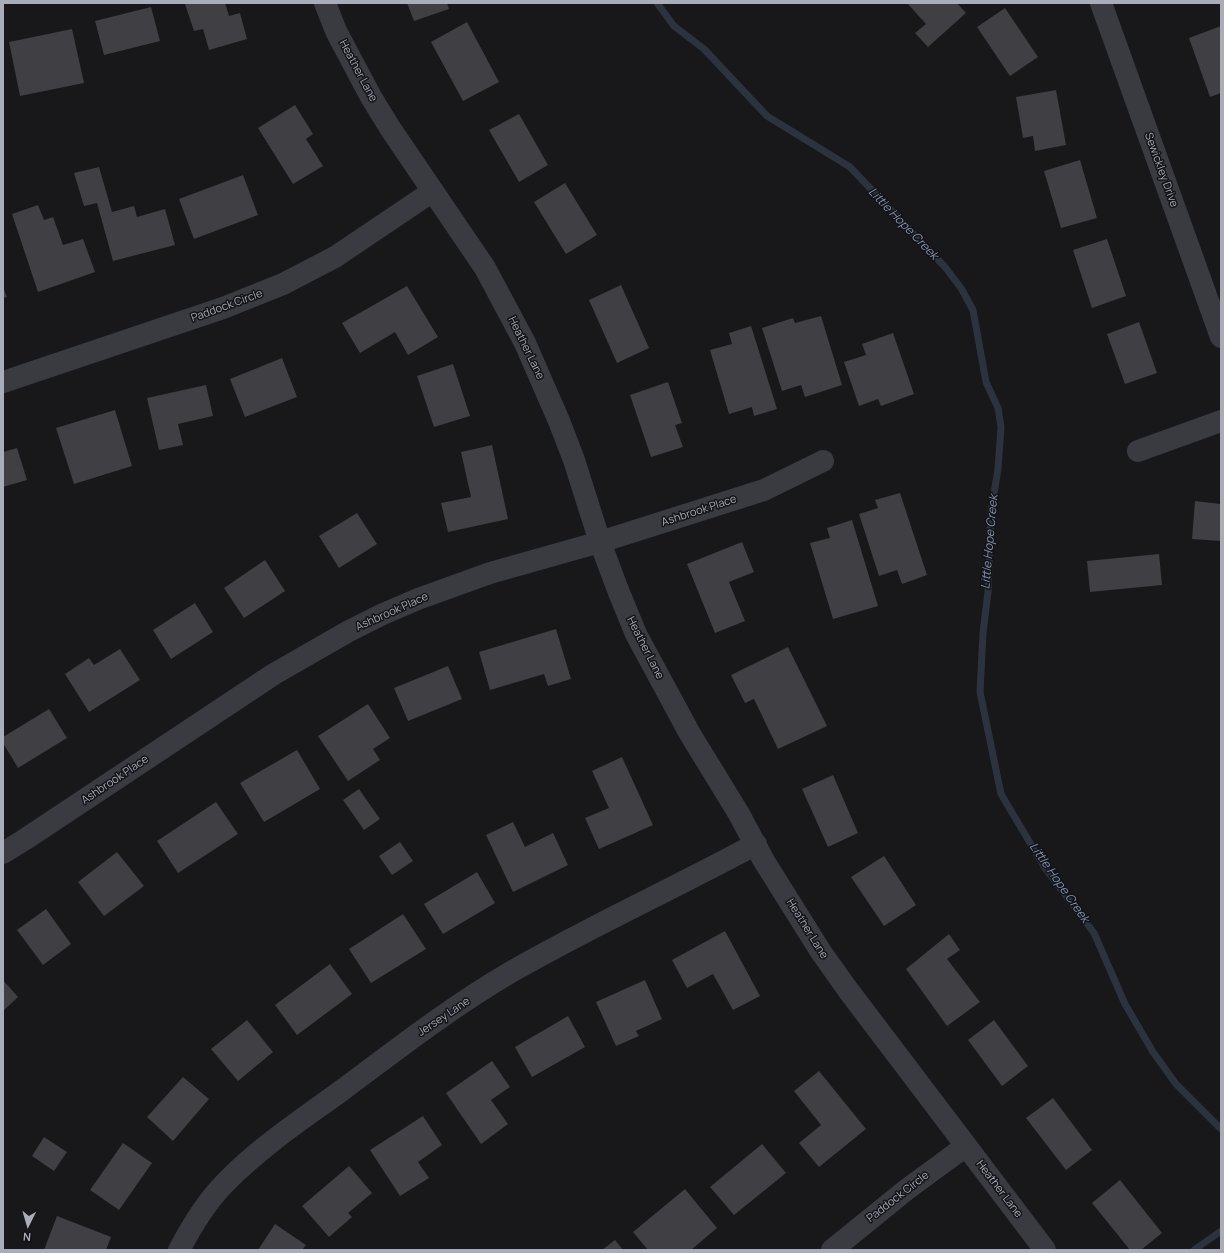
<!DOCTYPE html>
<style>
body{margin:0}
#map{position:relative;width:1224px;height:1253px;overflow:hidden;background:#18171a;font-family:Manrope,sans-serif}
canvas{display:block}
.frame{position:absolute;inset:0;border:4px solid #a9acb9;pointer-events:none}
.north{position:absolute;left:8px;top:1205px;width:40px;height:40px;-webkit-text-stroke:3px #131215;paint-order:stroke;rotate:185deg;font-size:11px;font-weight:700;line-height:16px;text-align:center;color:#a9acb9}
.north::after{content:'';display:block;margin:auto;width:14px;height:18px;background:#a9acb9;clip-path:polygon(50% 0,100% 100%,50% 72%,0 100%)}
</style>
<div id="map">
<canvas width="1224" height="1253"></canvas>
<div class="frame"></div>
<div class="north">N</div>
</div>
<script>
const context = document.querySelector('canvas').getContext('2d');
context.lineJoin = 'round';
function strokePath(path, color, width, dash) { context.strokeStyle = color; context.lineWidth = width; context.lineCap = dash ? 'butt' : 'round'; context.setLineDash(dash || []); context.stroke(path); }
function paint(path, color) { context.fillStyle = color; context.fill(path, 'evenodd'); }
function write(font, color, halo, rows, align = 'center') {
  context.font = font + ' Manrope,sans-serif'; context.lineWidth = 3; context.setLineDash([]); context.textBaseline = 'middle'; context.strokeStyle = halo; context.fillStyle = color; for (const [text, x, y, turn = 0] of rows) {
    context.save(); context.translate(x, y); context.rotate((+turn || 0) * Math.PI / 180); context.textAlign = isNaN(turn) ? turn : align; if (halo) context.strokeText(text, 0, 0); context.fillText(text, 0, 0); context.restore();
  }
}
strokePath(new Path2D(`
 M657,3l17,23 30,23 63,67 83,51 95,100 16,21 12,22 13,72 12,26 3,19 -3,42 -7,43 -3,80 -5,41 -3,59 21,102 44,74 49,65 31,71 28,48 23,32 45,45
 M1194,1250l27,-19`), '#2d333e', 7);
paint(new Path2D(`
 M188,3h37l4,13 11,-3 7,26 -38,11 -6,-21 -9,2 -9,-27z
 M407,3h40l2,6 -35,12z
 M907,3h50l9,10 -38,34 -13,-14 11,-9z
 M151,7l9,34 -56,14 -9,-34z
 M1005,8l33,49 -28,19 -33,-49z
 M467,22l32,60 -36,19 -32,-59z
 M1221,26v67l-11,4 -21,-59z
 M72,29l12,54 -64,13 -11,-54z
 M1056,90l10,55 -31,6 -2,-15 -10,2 -7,-41z
 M295,105l18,29 -7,5 17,27 -30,18 -35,-56z
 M519,114l29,51 -29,17 -30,-52z
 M1080,160l17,58 -36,10 -17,-57z
 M99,167l13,45 22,-6 3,11 28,-8 10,36 -62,16 -16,-58 -13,3 -10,-33z
 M243,175l15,40 -64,24 -15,-40z
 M565,183l32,52 -31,19 -32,-52z
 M38,205l6,15 9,-3 10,28 20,-6 12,33 -57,20 -26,-78z
 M1107,239l19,57 -34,12 -19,-58z
 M621,285l28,63 -32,15 -28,-63z
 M407,286l31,51 -30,18 -13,-23 -35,21 -18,-30z
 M3,287l4,10 -4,1z
 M821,316l21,69 -37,12 -4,-12 -19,6 -20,-63 31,-10 2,5z
 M1139,322l18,51 -32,11 -18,-50z
 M751,326l26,83 -23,7 -2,-9 -23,7 -19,-64 22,-6 -3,-11z
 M893,333l21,61 -33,12 -3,-7 -19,7 -15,-44 22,-7 -4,-11z
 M282,358l15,39 -52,20 -15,-38z
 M453,364l17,52 -36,11 -17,-51z
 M668,382l14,41 -7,2 8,22 -32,10 -21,-62z
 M206,385l7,31 -35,8 5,21 -24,5 -12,-52z
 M115,410l17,56 -58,18 -18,-56z
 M492,445l16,74 -60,13 -7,-29 30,-6 -10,-45z
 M17,448l10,32 -24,7v-35z
 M900,493l27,82 -25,9 -5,-14 -18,6 -20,-62 19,-6 -3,-8z
 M1195,501l26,3v37l-29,-2z
 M357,513l20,31 -38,24 -20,-32z
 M852,520l26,86 -45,13 -23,-76 20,-5 -3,-10z
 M742,542l12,30 -25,10 16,39 -30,12 -28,-69z
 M1159,554l3,31 -72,7 -3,-31z
 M265,560l20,31 -41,27 -20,-30z
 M195,603l18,29 -42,27 -18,-29z
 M556,629l15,50 -23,7 -4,-12 -54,16 -11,-38z
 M788,647l39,79 -49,23 -24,-50 -9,4 -14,-28z
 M120,649l20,31 -51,32 -24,-38 24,-16 5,7z
 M448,666l14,33 -54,22 -14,-33z
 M368,704l22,34 -17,11 7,11 -32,21 -30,-45z
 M49,709l18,29 -49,30 -15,-25v-6z
 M297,750l23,39 -56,33 -24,-39z
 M622,757l31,68 -54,24 -14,-31 24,-10 -17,-37z
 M833,775l25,58 -30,14 -26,-58z
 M359,789l21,30 -16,11 -21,-30z
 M216,802l22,32 -60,39 -21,-32z
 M513,822l12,25 28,-14 15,32 -55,27 -27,-57z
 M400,842l13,19 -21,14 -13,-19z
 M117,852l27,34 -40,30 -26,-34z
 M884,856l32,49 -32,21 -33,-49z
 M477,872l18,31 -52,31 -19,-30z
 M46,909l25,35 -28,21 -26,-35z
 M403,914l23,35 -55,34 -22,-34z
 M725,931l35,65 -27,14 -20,-36 -26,14 -15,-28z
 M949,934l11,16 -13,9 33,43 -33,24 -41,-57z
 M330,964l22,30 -55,41 -22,-30z
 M3,980l15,17 -15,14z
 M645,980l17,39 -26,12 3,5 -23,10 -20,-44z
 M568,1016l17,31 -53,30 -17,-30z
 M247,1020l26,32 -35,29 -27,-32z
 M994,1020l34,46 -26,20 -34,-46z
 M492,1061l18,26 -19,13 17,24 -27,20 -35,-51z
 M819,1071l47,58 -47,38 -20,-24 22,-18 -27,-34z
 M183,1077l26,22 -36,42 -26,-24z
 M1053,1098l39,52 -26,20 -40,-52z
 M423,1116l19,29 -24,17 11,16 -29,18 -30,-46z
 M44,1137l23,15 -13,19 -22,-15z
 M123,1143l29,20 -33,47 -29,-20z
 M762,1144l24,29 -52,42 -24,-28z
 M349,1166l23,27 -24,20 4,4 -23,20 -27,-31z
 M1120,1180l42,53 -21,17h-11l-38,-47z
 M685,1189l32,39 -26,22h-43l-15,-18z
 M57,1216l54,21 -5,13h-62z
 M275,1224l31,21 -4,5h-44z
 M615,1240l8,10h-21z`), '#3f3f44');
strokePath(new Path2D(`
 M325,3l11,28 35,66 19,31 95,140 40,75 34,78 15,39 26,82 18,48 18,44 54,100 49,80 25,47 57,91 27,38 197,260
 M1101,3l120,334
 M3,382l220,-74 60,-24 52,-27 98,-66
 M1138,451l83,-30
 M3,853l21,-13 250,-166 75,-43 34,-17 35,-15 72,-26 110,-31 164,-52 59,-29
 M179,1250c13,-24 27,-48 47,-68 34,-35 75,-62 115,-91 55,-41 110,-84 170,-119 80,-46 164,-84 245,-128
 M832,1250l74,-60 60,-44`), '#3a3a41', 22);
write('11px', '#a9acb9', '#131215', [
 ["Heather Lane",358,71,62],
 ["Sewickley Drive",1161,170,70],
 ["Paddock Circle",227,306,-20],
 ["Heather Lane",526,348,64],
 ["Ashbrook Place",699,511,-18],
 ["Ashbrook Place",392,612,-24],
 ["Heather Lane",645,648,63],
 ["Ashbrook Place",115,780,-34],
 ["Heather Lane",807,929,58],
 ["Jersey Lane",444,1017,-34],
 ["Heather Lane",999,1189,53],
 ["Paddock Circle",898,1197,-38]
]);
write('italic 12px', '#8093b4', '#131215', [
 ["Little Hope Creek",903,224,46],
 ["Little Hope Creek",990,542,-85],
 ["Little Hope Creek",1059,883,55]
]);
</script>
